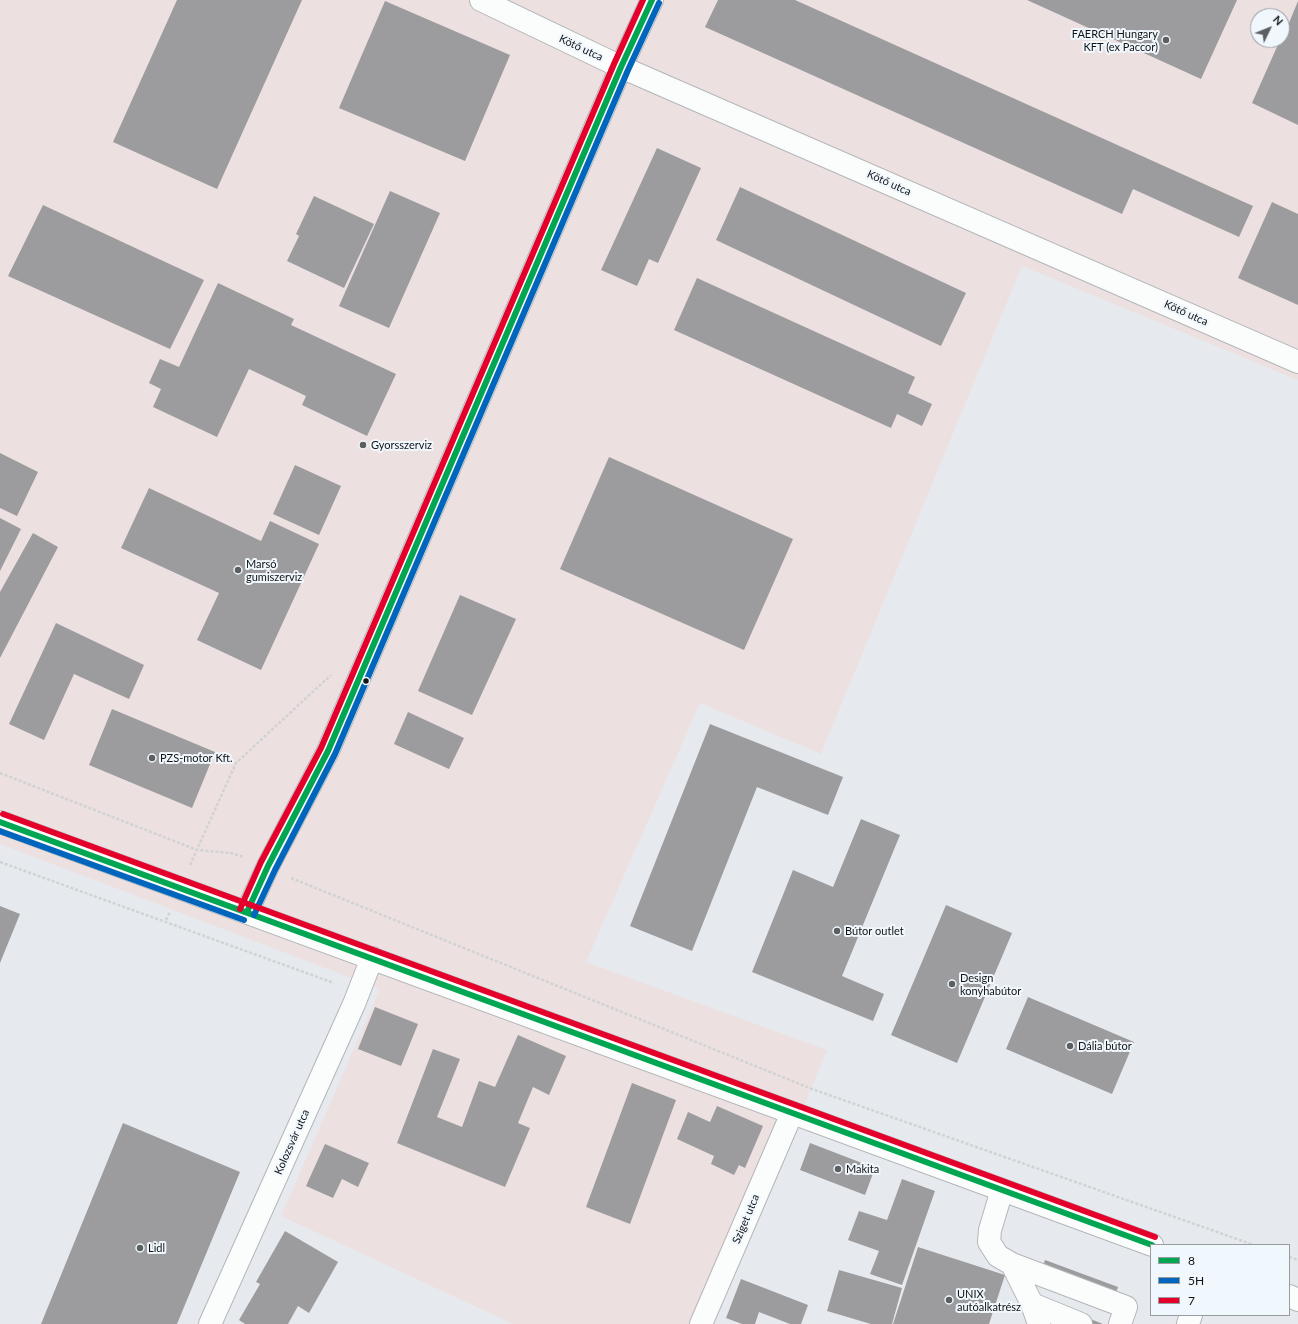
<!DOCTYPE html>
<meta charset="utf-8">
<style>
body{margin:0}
#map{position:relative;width:1298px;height:1324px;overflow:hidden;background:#e6eaee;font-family:Lato,sans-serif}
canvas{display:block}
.legend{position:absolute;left:1150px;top:1244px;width:140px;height:72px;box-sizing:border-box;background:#f0f7fd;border:1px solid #979ca1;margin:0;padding:5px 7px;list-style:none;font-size:12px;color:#111416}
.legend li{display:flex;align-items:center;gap:8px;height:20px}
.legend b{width:20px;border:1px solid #979ca1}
.north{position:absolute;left:1250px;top:8px;width:40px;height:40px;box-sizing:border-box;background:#f0f7fd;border:1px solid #979ca1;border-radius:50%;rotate:47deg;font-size:11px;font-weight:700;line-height:16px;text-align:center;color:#111416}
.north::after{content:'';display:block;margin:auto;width:14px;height:18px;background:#5c5f62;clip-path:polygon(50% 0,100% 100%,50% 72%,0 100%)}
</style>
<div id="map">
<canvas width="1298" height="1324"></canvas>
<ul class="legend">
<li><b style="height:5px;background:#00a651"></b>8</li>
<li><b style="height:5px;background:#0065bd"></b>5H</li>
<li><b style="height:5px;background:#e4002b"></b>7</li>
</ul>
<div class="north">N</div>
</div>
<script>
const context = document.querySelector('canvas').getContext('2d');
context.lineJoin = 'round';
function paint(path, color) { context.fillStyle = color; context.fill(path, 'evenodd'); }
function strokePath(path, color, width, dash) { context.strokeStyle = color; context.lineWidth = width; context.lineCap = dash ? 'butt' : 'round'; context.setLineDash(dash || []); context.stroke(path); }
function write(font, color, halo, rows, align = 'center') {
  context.font = font + ' Lato,sans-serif'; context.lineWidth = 4; context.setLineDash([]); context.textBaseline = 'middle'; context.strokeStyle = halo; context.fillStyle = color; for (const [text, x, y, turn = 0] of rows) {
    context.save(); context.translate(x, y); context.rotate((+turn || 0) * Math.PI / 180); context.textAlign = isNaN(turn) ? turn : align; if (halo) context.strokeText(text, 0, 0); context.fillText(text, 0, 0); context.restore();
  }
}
paint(new Path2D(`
 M0,0h1298v380l-276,-114 -201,488 -121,-51 -114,259 241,88 -113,274h-201l-232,-108 99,-227 -380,-145zM1258,16h24v24h-24z`), '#ede0e0');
paint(new Path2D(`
 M177,0h125l-85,189 -104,-47z
 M718,0h77l458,206 -14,31 -106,-48 -11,25 -417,-187z
 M1027,0h210l-36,79z
 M385,1l125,54 -45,106 -126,-53z
 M1298,1v124l-46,-22 28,-63h2z
 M657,148l44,20 -43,95 -9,-4 -12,27 -36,-16z
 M740,187l226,106 -25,53 -225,-106z
 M390,191l50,22 -51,115 -50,-22z
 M314,196l60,28 -30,64 -57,-27 12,-25 -3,-2z
 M1272,202l26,12v91l-60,-27z
 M43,205l161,75 -34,69 -162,-73z
 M697,278l218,99 -7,16 24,11 -10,22 -25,-12 -6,14 -217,-98z
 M218,283l76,36 -3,6 105,49 -29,62 -65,-31 4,-9 -57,-27 -32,68 -64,-30 8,-18 -12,-6 11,-24 19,8z
 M0,453l38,19 -21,44 -17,-8z
 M609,457l184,82 -49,111 -184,-81z
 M295,465l46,21 -22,49 -46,-21z
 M149,488l112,53 9,-20 49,23 -58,126 -64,-30 22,-47 -98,-45z
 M0,518l21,11 -21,42z
 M33,533l25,14 -58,111v-66z
 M460,595l56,24 -44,96 -54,-24z
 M56,623l88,42 -15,34 -55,-25 -30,66 -35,-16z
 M112,709l103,43 -23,56 -103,-43z
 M408,712l56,26 -15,31 -55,-25z
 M710,724l133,53 -15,38 -71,-28 -65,164 -62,-25z
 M861,819l39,16 -58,141 42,18 -11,27 -121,-49 41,-102 40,17z
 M946,905l66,28 -55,130 -66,-28z
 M0,906l20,8 -20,49z
 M1028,997l106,45 -22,52 -106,-45z
 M375,1007l43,17 -17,42 -43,-17z
 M518,1035l48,21 -17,39 -16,-8 -15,36 12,5 -25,59 -108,-44 36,-94 27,10 -23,58 25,10 17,-46 16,6z
 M632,1083l44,17 -46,124 -44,-17z
 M717,1106l46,20 -18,42 -6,-3 -5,10 -23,-11 3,-8 -37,-17 11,-27 22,10z
 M123,1123l117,49 -63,152h-136z
 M810,1143l65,25 -10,27 -65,-25z
 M325,1144l44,19 -11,24 -16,-8 -9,19 -27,-12z
 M902,1179l33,12 -33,94 -32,-11 9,-23 -31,-11 11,-29 28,9z
 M285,1231l53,31 -29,51 -11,-7 -10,18h-43l-6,-4 21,-36 -4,-2z
 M918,1247l87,28 -16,49h-96z
 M1045,1260l73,27 -8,24 -74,-26z
 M839,1270l63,18 -10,36h-21l-44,-13z
 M741,1279l67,26 -7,19h-11l-31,-12 -4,12h-13l-16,-6z
 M1078,1314l25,10h-29z`), '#9c9c9f');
const minor = new Path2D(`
 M481,0l140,67 677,295
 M0,822l1152,423
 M247,912l21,-46 60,-115 293,-684 31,-67
 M1002,1190l-12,40 -1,12 9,14 14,8 20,40 7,20
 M1012,1264l114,43 -6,17
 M1289,1296l9,4
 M1032,1304l49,20
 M210,1324l144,-320 18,-46
 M701,1324l91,-211
 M1188,1324l3,-9`);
strokePath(minor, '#b3b6b9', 24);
strokePath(new Path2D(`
 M0,773l197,77 34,3 13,4
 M0,862l334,121
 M190,865l46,-102 95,-88
 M291,878l521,211 442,156
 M166,920l4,-8
 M1289,1257l9,3`), '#d1d2d3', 2.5, [3, 2]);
strokePath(minor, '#fbfcfc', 22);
strokePath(new Path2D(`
 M0,822l1152,423
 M247,912l21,-46 60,-115 293,-684 31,-67`), '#00a651', 6);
strokePath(new Path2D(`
 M0,831l244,89
 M254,915l21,-45 60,-116 293,-684 31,-67`), '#0065bd', 6);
strokePath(new Path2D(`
 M3,814l1152,423
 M240,909l21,-47 60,-114 293,-684 29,-64`), '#e4002b', 6);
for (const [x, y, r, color] of [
 [1166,40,4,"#5c5f62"],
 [363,445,4,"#5c5f62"],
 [238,570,4,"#5c5f62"],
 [366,681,3.5,"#111416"],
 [152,758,4,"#5c5f62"],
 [837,931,4,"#5c5f62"],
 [952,984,4,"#5c5f62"],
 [1070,1046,4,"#5c5f62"],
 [838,1169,4,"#5c5f62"],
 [140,1248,4,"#5c5f62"],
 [949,1300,4,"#5c5f62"]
]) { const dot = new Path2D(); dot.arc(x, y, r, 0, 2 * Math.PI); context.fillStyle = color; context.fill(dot); strokePath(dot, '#f0f7fd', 1.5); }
write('11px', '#111416', '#f0f7fd', [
 ["FAERCH Hungary",1158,34,"right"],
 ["KFT (ex Paccor)",1158,47,"right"],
 ["Gyorsszerviz",371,445],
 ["Marsó",246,564],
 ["gumiszerviz",246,577],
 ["PZS-motor Kft.",160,758],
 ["Bútor outlet",845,931],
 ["Design",960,978],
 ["konyhabútor",960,991],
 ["Dália bútor",1078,1046],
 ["Makita",846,1169],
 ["Lidl",148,1248],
 ["UNIX",957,1294],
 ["autóalkatrész",957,1307]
], 'left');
write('11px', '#111416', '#f0f7fd', [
 ["Kötő utca",581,48,25],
 ["Kötő utca",889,183,24],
 ["Kötő utca",1186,313,24],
 ["Kolozsvár utca",292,1142,-66],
 ["Sziget utca",746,1219,-67]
]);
</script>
